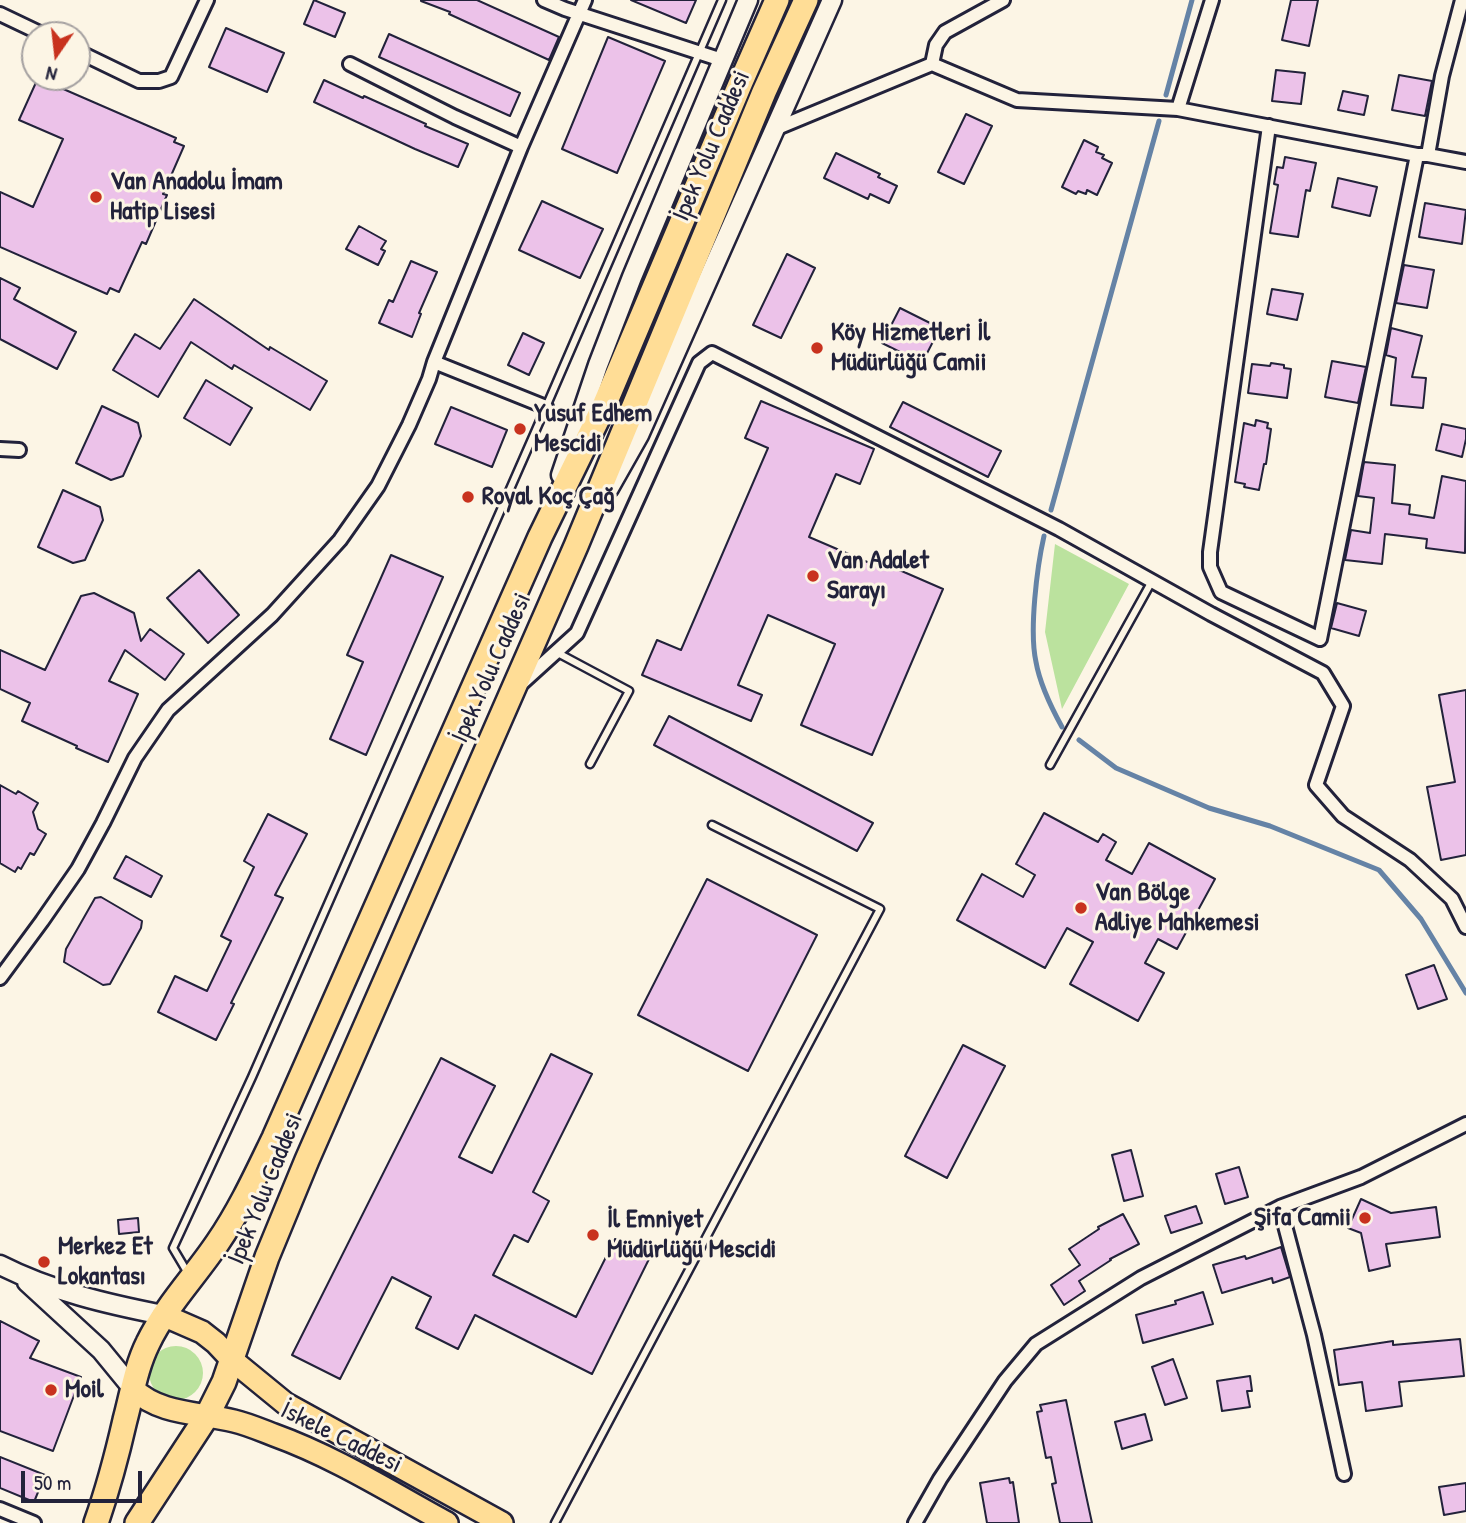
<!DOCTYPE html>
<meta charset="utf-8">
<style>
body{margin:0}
#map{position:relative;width:1466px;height:1523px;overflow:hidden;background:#fcf5e5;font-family:"Patrick Hand",sans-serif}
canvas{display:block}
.north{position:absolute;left:21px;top:21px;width:70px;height:70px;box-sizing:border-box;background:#fcf5e5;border:2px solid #a5a1a1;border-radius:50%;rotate:194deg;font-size:19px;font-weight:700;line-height:28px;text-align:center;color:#22223b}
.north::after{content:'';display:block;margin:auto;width:24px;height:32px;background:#c8321e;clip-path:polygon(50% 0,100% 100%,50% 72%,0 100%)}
.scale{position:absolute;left:21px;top:1471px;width:121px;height:32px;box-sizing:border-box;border:4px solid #22223b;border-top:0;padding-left:9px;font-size:21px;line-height:24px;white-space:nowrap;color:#22223b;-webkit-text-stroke:5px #fcf5e5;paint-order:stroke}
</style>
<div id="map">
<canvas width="1466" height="1523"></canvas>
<div class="north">N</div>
<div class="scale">50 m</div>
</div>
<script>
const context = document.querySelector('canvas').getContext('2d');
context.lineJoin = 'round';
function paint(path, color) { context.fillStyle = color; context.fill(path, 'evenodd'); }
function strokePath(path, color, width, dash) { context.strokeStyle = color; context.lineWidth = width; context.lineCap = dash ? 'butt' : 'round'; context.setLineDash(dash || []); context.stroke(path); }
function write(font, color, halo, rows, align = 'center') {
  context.font = font + ' "Patrick Hand",sans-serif'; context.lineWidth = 6; context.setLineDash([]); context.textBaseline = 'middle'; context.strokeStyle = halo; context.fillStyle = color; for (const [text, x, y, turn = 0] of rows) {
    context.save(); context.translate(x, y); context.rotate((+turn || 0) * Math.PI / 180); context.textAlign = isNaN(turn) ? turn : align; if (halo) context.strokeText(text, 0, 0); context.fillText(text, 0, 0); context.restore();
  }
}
paint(new Path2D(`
 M1055,544l74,40 -67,125 -17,-77z
 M149 1373a27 27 0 1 1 54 0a27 27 0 1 1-54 0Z`), '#bbe29e');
strokePath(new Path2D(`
 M1166,95l26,-95
 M1051,510l108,-389
 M1044,536c-7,31 -15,95 -8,126 4,23 15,45 26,65
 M1079,740l37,28 93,40 61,18 109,44 42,49 45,74`), '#6583a6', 5);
const building = new Path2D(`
 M314,0l31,13 -10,24 -31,-13z
 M421,0h56l82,37 -10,23 -100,-46 1,-2 -29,-11z
 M631,0h65l-10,23z
 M1291,0h27l-9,46 -27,-6z
 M226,28l58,25 -17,39 -58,-25z
 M389,34l131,59 -10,23 -131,-59z
 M608,37l57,24 -48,112 -55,-24z
 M1276,70l29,3 -4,31 -29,-3z
 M1399,75l33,6 -7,35 -33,-6z
 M38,78l138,60 -2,4 10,4 -21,48 4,1 -21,49 -4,-2 -23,50 -9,-4 -3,6 -107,-47v-55l33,15 30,-68 -44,-19z
 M324,80l39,18 1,-2 62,28 -1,2 43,18 -10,23 -43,-18 -101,-47z
 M1343,91l25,5 -4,19 -26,-5z
 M966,114l26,12 -28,58 -26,-12z
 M1084,140l14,7 -2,5 8,3 -2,3 10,5 -15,32 -10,-5 -1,4 -8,-3 -2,3 -14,-7z
 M836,153l44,21 -2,3 19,9 -8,17 -19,-9 -2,5 -44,-21z
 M1285,157l31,6 -6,28 -4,-1 -8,47 -28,-4 8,-48 -4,-1 3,-17 6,1z
 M1338,178l39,9 -7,29 -38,-9z
 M542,201l61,28 -23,49 -61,-28z
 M1425,203l41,7 -4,34 -43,-7z
 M359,226l27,15 -5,8 4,2 -7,14 -32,-16z
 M787,254l28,14 -34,70 -28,-13z
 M411,261l26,11 -18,41 2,1 -9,23 -33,-14 10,-23 4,2z
 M1404,265l30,5 -7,38 -31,-5z
 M0,278l20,10 -6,11 62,33 -19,37 -57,-30z
 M1272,289l31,5 -6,26 -30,-6z
 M194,299l75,51 1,-3 57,34 -17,29 -76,-45 -2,4 -41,-27 -33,55 -45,-27 22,-36 25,15z
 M900,308l40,20 -18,35 -40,-20z
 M1391,328l31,8 -10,41 14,1 -3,30 -32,-3 5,-47 -10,-3z
 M523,333l21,10 -15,32 -21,-10z
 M1332,361l34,6 -8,36 -33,-6z
 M1271,363l13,2v3l7,1 -4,29 -39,-5 4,-29 18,2z
 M206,380l46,28 -22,37 -46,-27z
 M761,401l113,48 -14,35 -24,-10 -27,63 63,27 2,-5 69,30 -71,166 -71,-30 34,-81 -67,-29 -30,70 24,10 -11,26 -109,-46 15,-35 24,10 87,-202 -23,-10z
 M903,402l98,49 -13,26 -98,-50z
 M102,406l36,17 3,13 -18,40 -12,4 -35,-17z
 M451,407l56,23 -15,37 -57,-23z
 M1256,420l12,3 -1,5 4,1 -5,35h-2l-5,26 -15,-3 1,-3 -10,-2 9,-59 11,3z
 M1442,424l24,5v10l-4,18 -26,-7z
 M1364,462l31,3 -3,38 18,2 -1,9 25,4 8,-42 24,5 -1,72 -39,-5 1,-9 -42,-5 -3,30 -37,-4 6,-30 19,3 4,-35 -16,-2z
 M63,490l37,17 3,13 -18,40 -12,3 -35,-16z
 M391,555l52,22 -77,178 -36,-16 33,-77 -16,-7z
 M199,570l40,45 -31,28 -41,-45z
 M94,593l40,20 7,28 9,-12 34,25 -19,26 -40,-30 -16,31 29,13 -30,68 -32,-14 1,-2 -55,-25 8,-18 -30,-14v-39l45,20 36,-74z
 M1337,603l29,8 -7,25 -28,-8z
 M1466,690v165l-25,5 -14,-73 28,-5 -16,-87z
 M669,716l204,107 -16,28 -203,-106z
 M0,785l16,9 2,-3 20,12 -5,9 5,17 8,5 -12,21 -4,-2 -9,16 -3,-2 -3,5 -15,-9z
 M1044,813l54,29 5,-8 13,8 -10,18 26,14 17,-31 66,36 -38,70 -19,-10 -13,24 19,10 -26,48 -68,-37 23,-42 -26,-14 -22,40 -88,-48 25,-46 41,23 12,-22 -19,-11z
 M268,814l39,20 -32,61 8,3 -52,105 3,1 -18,36 -58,-28 17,-36 32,15 24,-50 -10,-5 33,-69 -10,-6z
 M126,856l36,20 -11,21 -37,-19z
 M707,879l110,56 -69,136 -110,-56z
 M101,897l41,24 -1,7 -31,56 -7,1 -39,-23 2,-13 29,-51z
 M1434,965l13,34 -29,10 -12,-34z
 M963,1045l42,21 -58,112 -42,-22z
 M551,1054l41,20 -59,118 16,9 -21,41 -14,-7 -21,40 83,42 39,-78 35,18 -58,117 -117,-59 -17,34 -42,-21 15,-31 -39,-20 -52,102 -48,-24 149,-297 54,28 -36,71 33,16z
 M1131,1150l12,46 -19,5 -12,-46z
 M1239,1167l9,30 -23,7 -9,-30z
 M1361,1199l30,14 45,-6 4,30 -54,7 4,22 -21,5 -8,-38 -13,-5z
 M1196,1206l6,17 -31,10 -6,-17z
 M1123,1214l16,30 -29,15 1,1 -32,21 6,10 -21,14 -13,-20 29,-20 -11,-16 30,-20 -1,-2z
 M138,1218l1,14 -20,2 -1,-14z
 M1281,1247l9,30 -17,6 -1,-5 -50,15 -9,-28 32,-9 1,3z
 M1203,1292l10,32 -70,19 -7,-28 40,-11 -1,-3z
 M0,1321l39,20 -9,17 51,19 -28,74 -53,-20z
 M1460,1339l4,37 -65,6 3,24 -36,5 -4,-29 -23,3 -5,-35 59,-9v4z
 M1173,1359l14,39 -22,7 -13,-38z
 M1250,1376l2,15h-5l3,16 -28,4 -5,-30z
 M1066,1400l15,72 11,51h-32l-8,-39 4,-1 -5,-26 -5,1 -9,-46 5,-1 -2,-6z
 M1145,1414l7,26 -30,9 -7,-27z
 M0,1457l45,18 -11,27 -34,-14z
 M1009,1478l1,5 3,-1 6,41h-32l-7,-40z
 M1466,1483v28l-22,4 -5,-28z`);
paint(building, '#ecc2e9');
strokePath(building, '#22223b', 2);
const lane = new Path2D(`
 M556,652l73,39 -39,73
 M1050,765l102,-184
 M189,1275l-16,-27 79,-171 294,-670 176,-407
 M555,1523l325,-614 -168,-84`);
const street = new Path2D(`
 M544,0l21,9 157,51
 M0,14l44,21
 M77,51l62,30h20l12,-4 36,-77
 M350,64l105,53 66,30
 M932,64l85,36 161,9 239,46h11l38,7
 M1178,109l34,-109
 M1269,126l-59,426v15l11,25 99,47 97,-484
 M775,129l157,-65 4,-19 9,-13 58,-32
 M1428,155l14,-79 20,-76
 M434,362l112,45
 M0,449l19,1
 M523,682l54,-49 122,-270 13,-10 347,176 152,85 112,59 20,33 -27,79 27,31 67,44 42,39 14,28
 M0,978l42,-57 36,-52 25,-46 32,-65 33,-48 104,-95 68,-75 38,-54 31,-61 20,-46 5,-17 87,-215 64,-147
 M1280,1207l34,128 30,139
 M0,1509l34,14
 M915,1523l25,-44 65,-98 31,-37 105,-66 139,-71 81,-30 105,-53`);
const secondary = new Path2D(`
 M561,475l37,-110 34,-88 116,-277
 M609,488l30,-53 193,-435
 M0,1265c51,26 107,39 163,50
 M27,1282l74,68 32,39`);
const primary = new Path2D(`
 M163,1315l39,17 14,11 15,16 55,45 216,119
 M133,1389c28,26 65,23 101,32 13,3 27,9 40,14 61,22 116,57 173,88`);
const highway = new Path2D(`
 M96,1523c12,-34 21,-68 29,-103 7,-26 11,-53 23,-77 17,-36 48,-68 70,-101 22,-32 39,-69 56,-104l266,-601 64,-131 137,-324 36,-82
 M137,1523l70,-107 17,-34 43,-125 40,-97 269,-614 188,-454 42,-92`);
strokePath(lane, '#22223b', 11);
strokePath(street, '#22223b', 18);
strokePath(secondary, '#22223b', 23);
strokePath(primary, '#22223b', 26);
strokePath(highway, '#22223b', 28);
strokePath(lane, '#fcf5e5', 6);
strokePath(street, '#fcf5e5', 12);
strokePath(secondary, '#fcf5e5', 18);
strokePath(primary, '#ffdd96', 21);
strokePath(highway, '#ffdd96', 23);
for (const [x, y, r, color] of [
 [96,197,7,"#c8321e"],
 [817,348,7,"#c8321e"],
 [520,429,7,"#c8321e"],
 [468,497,7,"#c8321e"],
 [813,576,7,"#c8321e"],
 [1081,908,7,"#c8321e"],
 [1365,1218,7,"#c8321e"],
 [593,1235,7,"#c8321e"],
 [44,1262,7,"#c8321e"],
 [51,1390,7,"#c8321e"]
]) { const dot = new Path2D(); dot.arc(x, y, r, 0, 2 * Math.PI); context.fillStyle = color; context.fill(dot); strokePath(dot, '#fcf5e5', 2.5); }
write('26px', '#22223b', '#fcf5e5', [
 ["İpek Yolu Caddesi",712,146,-67],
 ["İpek Yolu Caddesi",492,668,-66],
 ["İpek Yolu Caddesi",266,1189,-68],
 ["İskele Caddesi",341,1438,26]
]);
write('bold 26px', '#22223b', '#fcf5e5', [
 ["Van Anadolu İmam",110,182],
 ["Hatip Lisesi",110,212],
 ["Köy Hizmetleri İl",831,333],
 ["Müdürlüğü Camii",831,363],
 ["Yusuf Edhem",534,414],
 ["Mescidi",534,444],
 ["Royal Koç Çağ",482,497],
 ["Van Adalet",827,561],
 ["Sarayı",827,591],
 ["Van Bölge",1095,893],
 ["Adliye Mahkemesi",1095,923],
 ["Şifa Camii",1351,1218,"right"],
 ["İl Emniyet",607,1220],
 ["Müdürlüğü Mescidi",607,1250],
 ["Merkez Et",58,1247],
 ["Lokantası",58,1277],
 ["Moil",65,1390]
], 'left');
</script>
